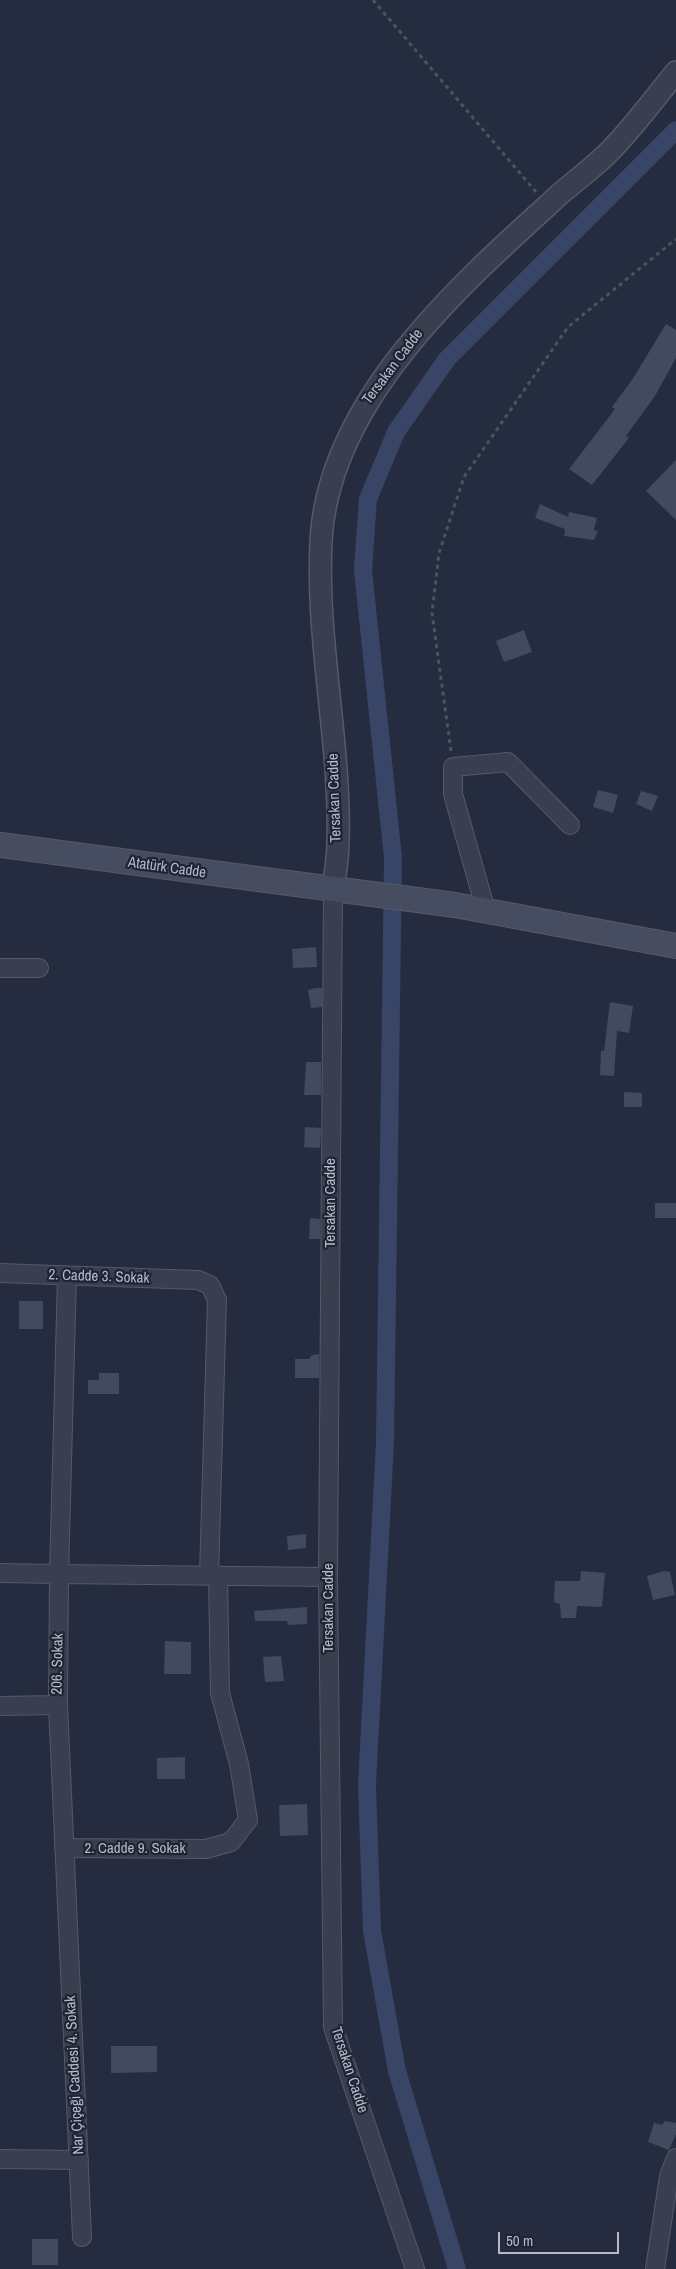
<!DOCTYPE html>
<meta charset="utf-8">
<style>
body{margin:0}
#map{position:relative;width:676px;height:2269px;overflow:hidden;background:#252c3f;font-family:"Archivo Narrow",sans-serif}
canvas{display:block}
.scale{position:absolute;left:498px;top:2232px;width:121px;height:22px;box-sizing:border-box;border:2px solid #b5bac9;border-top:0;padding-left:6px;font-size:15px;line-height:18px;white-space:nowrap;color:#b5bac9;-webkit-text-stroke:4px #1e2434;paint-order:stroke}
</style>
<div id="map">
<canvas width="676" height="2269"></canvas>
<div class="scale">50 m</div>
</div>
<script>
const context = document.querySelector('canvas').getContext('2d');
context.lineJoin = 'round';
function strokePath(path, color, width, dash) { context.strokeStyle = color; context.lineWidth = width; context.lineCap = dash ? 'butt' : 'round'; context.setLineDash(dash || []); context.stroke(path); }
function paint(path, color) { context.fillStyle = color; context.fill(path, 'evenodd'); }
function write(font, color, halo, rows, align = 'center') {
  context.font = font + ' "Archivo Narrow",sans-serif'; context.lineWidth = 4.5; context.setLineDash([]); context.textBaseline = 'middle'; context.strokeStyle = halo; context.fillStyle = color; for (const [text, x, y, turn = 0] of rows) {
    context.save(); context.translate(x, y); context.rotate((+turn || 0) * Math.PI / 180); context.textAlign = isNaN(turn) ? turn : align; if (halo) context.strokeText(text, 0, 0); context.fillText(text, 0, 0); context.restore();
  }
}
strokePath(new Path2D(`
 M457,2269l-60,-198 -25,-140 -5,-146 18,-343 8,-584 -30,-288 5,-71 28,-67 51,-73 229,-229`), '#394566', 18);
paint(new Path2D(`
 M666,324l10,6v28l-21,38 -29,40 3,2 -37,47 -23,-16 46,-60 -3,-2 20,-27z
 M676,460v60l-30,-29z
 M540,504l28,13 1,-5 28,6 -3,12 4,1 -4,9 -30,-4 1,-7 -30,-11z
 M524,630l8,22 -28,10 -8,-21z
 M598,790l20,5 -5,18 -20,-6z
 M641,791l17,5 -6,15 -16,-7z
 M316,947l1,20 -24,1 -1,-19z
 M316,988h6v19l-11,1 -3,-18z
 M610,1002l23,4 -4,27 -12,-2 -3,45 -14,-1 1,-24h3z
 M306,1062h15v33h-17z
 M624,1092l18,1v14h-18z
 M305,1127l16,1 -1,20 -16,-1z
 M655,1203h21v15h-21z
 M310,1218l10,1v20h-11z
 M19,1301h24v28h-24z
 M319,1354v24h-24v-19h14l3,-4z
 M99,1373h20v21h-31v-14h11z
 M306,1534v14l-18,2 -1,-14z
 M581,1571l24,2 -3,34 -25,-1 -1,12h-15l-1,-14 -6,-2 1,-21h25z
 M664,1571l6,1 5,23 -22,5 -6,-24z
 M307,1607v17l-19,1 -1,-4h-32l-1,-10z
 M165,1641l26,1v32h-27z
 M281,1656l3,25 -19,1 -2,-25z
 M185,1757v22h-28v-21z
 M307,1804l1,31 -28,1 -1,-31z
 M111,2046h46v26l-46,1z
 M665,2121l11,2v11l-7,16 -21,-8 6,-19 8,2z
 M32,2239h26v26h-26z`), '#414a5e');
const minor = new Path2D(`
 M333,890l-5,687 5,450 82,242
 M486,911l-33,-117v-27l55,-5 62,63
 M0,968h39
 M0,1273l198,7 12,5 7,15 -8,275
 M0,1573l59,1 8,-298
 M0,1706l58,-1
 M64,1848l142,1 25,-7 17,-22 -9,-56 -19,-71 -2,-118
 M0,2159l79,1
 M82,2237l-24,-532 1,-131 269,3
 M655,2269l14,-93 7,-18`);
const tertiary = new Path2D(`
 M333,890c2,-16 5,-32 5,-47 3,-101 -22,-200 -17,-301 6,-136 131,-250 226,-336 19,-19 42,-34 61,-53 25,-25 46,-54 68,-81`);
const secondary = new Path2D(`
 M0,845l455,60 221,41`);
strokePath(minor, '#545a69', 20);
strokePath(tertiary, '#545a69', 24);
strokePath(secondary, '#545a69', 26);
strokePath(new Path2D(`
 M373,0l163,192
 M451,751l-19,-138 7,-60 25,-76 104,-150 108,-88`), '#45565d', 3, [4, 4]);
strokePath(minor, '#393f4f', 18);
strokePath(tertiary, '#393f4f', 21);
strokePath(secondary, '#474d61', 24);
write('15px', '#b5bac9', '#1e2434', [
 ["Tersakan Cadde",393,367,-53],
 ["Tersakan Cadde",335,798,-92],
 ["Atatürk Cadde",167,868,8],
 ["Tersakan Cadde",331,1203,-90],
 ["2. Cadde 3. Sokak",99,1277,2],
 ["Tersakan Cadde",329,1608,-90],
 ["206. Sokak",58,1664,-89],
 ["2. Cadde 9. Sokak",135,1849],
 ["Tersakan Cadde",349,2070,72],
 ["Nar Çiçeği Caddesi 4. Sokak",75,2075,-93]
]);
</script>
